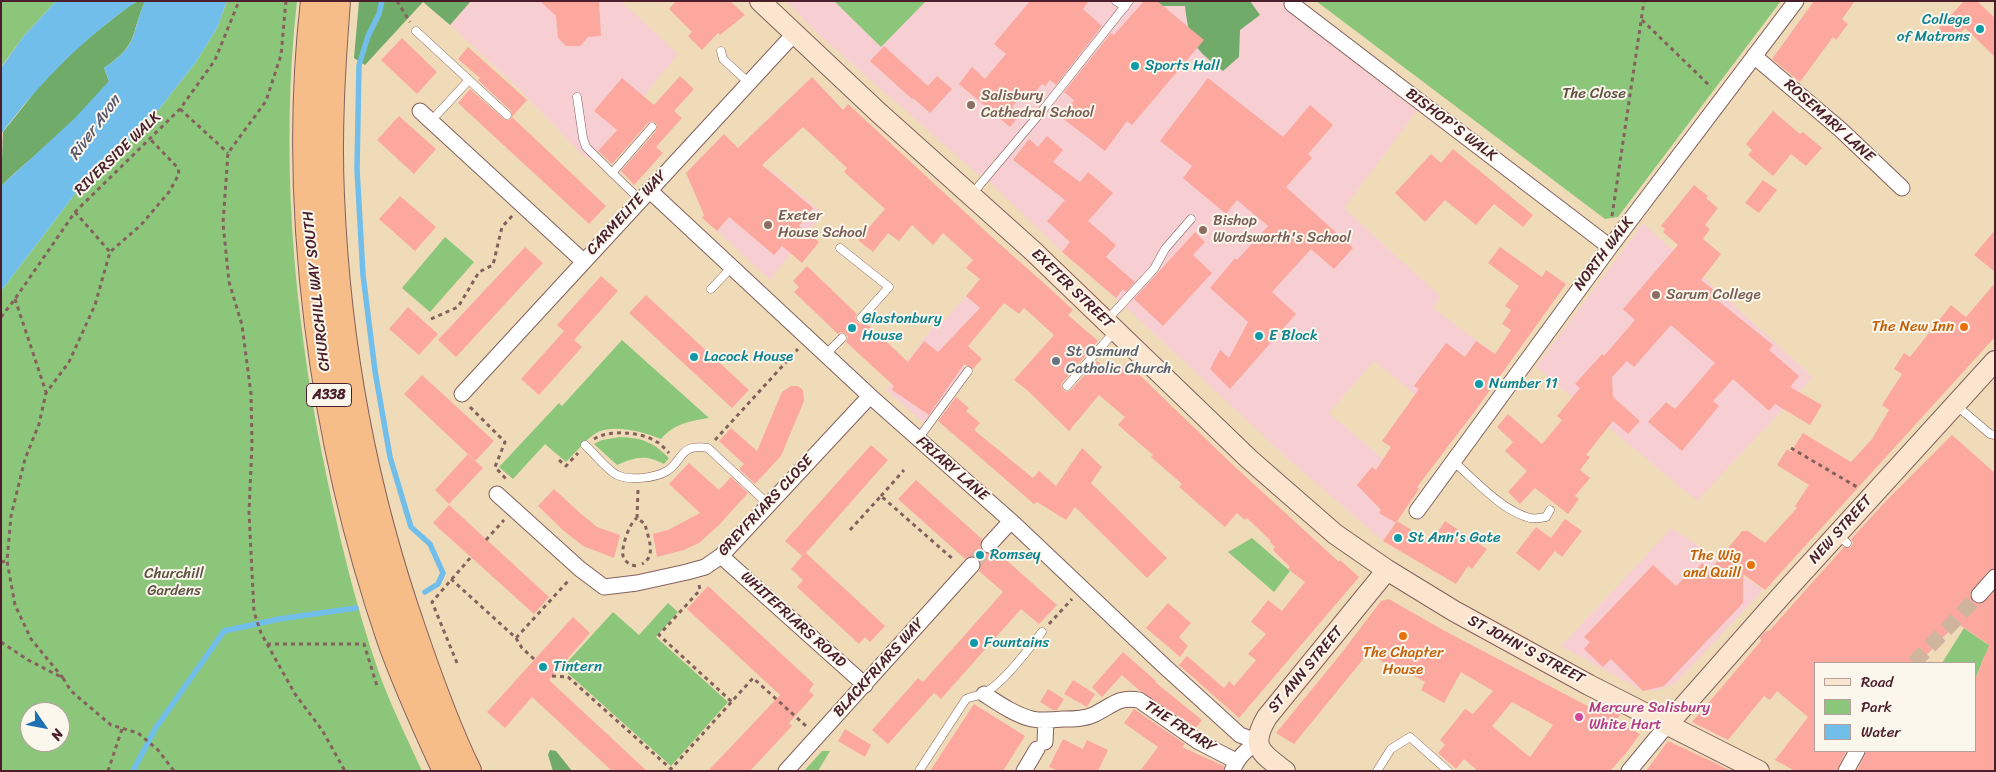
<!DOCTYPE html>
<style>
body{margin:0}
#map{position:relative;width:1996px;height:772px;overflow:hidden;background:#f0dbb9;font-family:Sriracha,sans-serif}
canvas{display:block}
.frame{position:absolute;inset:0;border:2px solid #4a1f2b;pointer-events:none}
.legend{position:absolute;left:1814px;top:662px;width:162px;height:90px;box-sizing:border-box;background:#fbf7ec;border:1px solid #b4a19f;margin:0;padding:6px 9px;list-style:none;font-size:15px;color:#4a1f2b}
.legend li{display:flex;align-items:center;gap:10px;height:25px}
.legend b{width:25px;border:1px solid #b4a19f}
.north{position:absolute;left:20px;top:702px;width:50px;height:50px;box-sizing:border-box;background:#fbf7ec;border:1px solid #b4a19f;border-radius:50%;rotate:123deg;font-size:14px;font-weight:700;line-height:20px;text-align:center;color:#4a1f2b}
.north::after{content:'';display:block;margin:auto;width:18px;height:22px;background:#1f6fb2;clip-path:polygon(50% 0,100% 100%,50% 72%,0 100%)}
</style>
<div id="map">
<canvas width="1996" height="772"></canvas>
<div class="frame"></div>
<ul class="legend">
<li><b style="height:6px;background:#fce5cf"></b>Road</li>
<li><b style="height:14px;background:#8cc67a"></b>Park</li>
<li><b style="height:14px;background:#71beeb"></b>Water</li>
</ul>
<div class="north">N</div>
</div>
<script>
const context = document.querySelector('canvas').getContext('2d');
context.lineJoin = 'round';
function paint(path, color) { context.fillStyle = color; context.fill(path, 'evenodd'); }
function strokePath(path, color, width, dash) { context.strokeStyle = color; context.lineWidth = width; context.lineCap = dash ? 'butt' : 'round'; context.setLineDash(dash || []); context.stroke(path); }
function write(font, color, halo, rows, align = 'center') {
  context.font = font + ' Sriracha,sans-serif'; context.lineWidth = 4; context.setLineDash([]); context.textBaseline = 'middle'; context.strokeStyle = halo; context.fillStyle = color; for (const [text, x, y, turn = 0] of rows) {
    context.save(); context.translate(x, y); context.rotate((+turn || 0) * Math.PI / 180); context.textAlign = isNaN(turn) ? turn : align; if (halo) context.strokeText(text, 0, 0); context.fillText(text, 0, 0); context.restore();
  }
}
paint(new Path2D(`
 M471,1h150l57,53 -80,98 -11,8 -65,-68 -72,-67z
 M786,1h342l-146,177 -166,-146z
 M1129,1h154l5,5 -2,3 131,102 -73,97 97,89 -8,11 76,56 -49,67 -86,-70 -45,52 66,56 25,17 -37,55 -95,-82 -172,-161 -54,-46 -76,-74z
 M769,169l54,44 -53,67 -53,-49z
 M1643,223l170,154 -116,124 -161,-134z
 M1006,249l22,21 -41,54 -31,35 11,8 -42,57 -39,-34 50,-67 4,3z
 M1672,528l91,62 -87,93 -17,7 -16,1 -82,-45z`), '#f7cfd2');
paint(new Path2D(`
 M1,1h55l-33,36 -22,30z
 M227,1h70c-17,151 -4,305 25,453 15,74 32,147 57,219 12,33 28,65 43,98h-421v-480l77,-101 67,-63 51,-65 21,-34zM30,712h30v30h-30z
 M834,1h92l-45,46z
 M1316,1h465l-163,216 -13,2z
 M445,237l29,25 -44,50 -28,-24z
 M622,340l87,78c-20,3 -35,6 -48,21 -16,-7 -46,-15 -63,-7 -12,6 -22,21 -32,30l-21,-18 -32,35 -14,-12 60,-64 3,3z
 M620,437c23,1 33,5 49,21l-5,6c-19,-10 -29,-7 -47,1l-23,-21 8,-4z
 M1252,538l38,33 -16,21 -46,-40z
 M668,603l10,9 -22,25 72,65 -57,64 -109,-98 51,-56 26,23z
 M1964,628l23,16 7,-10 1,8 -11,15 -9,23v-17h-33z
 M822,751h8l-12,20h-14z`), '#8cc67a');
paint(new Path2D(`
 M138,1h7c-15,35 -6,43 -41,67l5,13c-25,37 -75,73 -108,105l2,-54 43,-54 39,-37 44,-35z
 M359,1h112l-21,24 -27,-23 -58,63 -11,-7z
 M1151,1h99l10,14 -20,15 -1,27 -16,14c-28,-22 -34,-28 -38,-65h-26z
 M550,750l6,1 16,20h-19l-5,-16z`), '#71ab6a');
paint(new Path2D(`
 M56,1h82c-12,7 -23,16 -34,25 -39,31 -73,68 -103,108v-66l22,-31z
 M145,1h82l-10,27 -21,34 -51,65 -67,63 -77,101v-105l73,-67 35,-38 -5,-13c36,-24 26,-32 41,-67z`), '#71beeb');
strokePath(new Path2D(`
 M382,1l-3,13 -11,22 -9,29 -2,104 6,106 12,96 15,86 21,70 19,17 13,29 -5,11 -13,8
 M133,771l22,-42 69,-98 55,-12 77,-11`), '#71beeb', 5.5);
paint(new Path2D(`
 M540,1h59l2,35 -13,1 -8,9h-14l-8,-8 -2,-22z
 M676,1h54l15,14 -25,20 -2,-2 -16,17 -14,-14 4,-4 -23,-23z
 M1030,1h59l-6,8 19,17 -46,59 -6,-5 -5,6 -3,-2 -9,11 -7,-5 -14,17 9,7 -11,13 -51,-43 13,-17 13,12 21,-25 -12,-10z
 M1144,1h13l47,39 -72,85 -5,-4 -22,30 -44,-34 13,-17 -10,-8 47,-59 3,2z
 M1814,1h41l-13,18 6,5 -12,16 -3,-3 -33,45 -28,-23z
 M1964,1h13l18,17v39l-30,-29 -14,16 -14,-14z
 M402,38l35,34 -20,22 -36,-34z
 M884,46l44,40 9,-10 15,13 -22,24 -17,-15 -1,1 -42,-38z
 M468,47l59,53 -15,17 94,89 -17,18 -131,-121 12,-14 34,30 5,1 3,-3 -1,-6 -33,-31 2,-2 -22,-19z
 M680,76l14,13 -20,22 8,7 -26,29 7,6 -29,32 -13,-14 35,-40 1,-6 -4,-4 -5,2 -36,41 -14,-13 19,-21 -23,-19 28,-33 32,27z
 M812,77l31,33 5,-6 146,135 52,46 27,25 -5,5 30,26 -35,41 -2,3 2,5 3,2 5,-2 26,-29 17,15 12,-14 108,104 105,96 1,-2 19,17 -120,141 -60,-53 8,-9 37,32 5,-7 5,5 22,-26 -8,-6 18,-20 -15,-12 17,-22 14,11 23,-29 -17,-13 2,-2 -17,-17 2,-3 -5,-5 1,-1 -24,-23 -2,2 -8,-7 -12,14 -46,-40 3,-3 -31,-27 2,-2 -35,-30 7,-8 -26,-22 -30,36 -42,-41 -13,-10 40,-45 -30,-27 -5,6 -15,-11 -36,43 14,13 -9,10 -9,-5 -35,51 -37,-25 2,-4 -48,-44 2,-5 -2,-3 -5,-2 -3,2 -44,-42 5,-5 -6,-6 14,-15 50,48 -2,3 2,5 3,2 5,-2 43,40 16,-21 14,11 42,-44 -14,-12 14,-17 -14,-11 7,-8 -30,-27 -10,12 -21,-20 -13,16 -11,-8 -15,19 -15,-12 27,-31 -41,-37 3,-4 -44,-41 -41,38 51,43 -14,18 20,16 -17,21 -20,-17 -8,9 -45,-38 -12,14 -15,-13 2,-3 -18,-42 38,-39 14,14z
 M1208,78l75,59 27,-32 23,20 -25,29 4,4 -26,29 67,61 -19,21 -23,-20 -39,43 24,22 -66,75 -20,-20 10,-19 9,8 19,-36 -38,-34 25,-30 2,2 31,-34 -31,-26 -11,14 -43,-36 9,-12 -32,-25z
 M1773,111l27,23 3,-2 19,16 -16,18 -15,-12 -18,22 -25,-21 4,-5 -6,-6z
 M399,116l37,33 -22,25 -37,-34z
 M1047,136l16,14 -10,12 27,20 8,-10 25,21 -25,28 28,24 -10,12 29,25 -9,10 -3,-3 -7,9 -54,-46 8,-10 -23,-21 18,-21 -52,-40 16,-21 9,8z
 M1453,149l80,66 -10,12 -29,-23 -18,21 -31,-25 -20,22 -30,-29 36,-39 10,9z
 M1763,180l14,10 -18,23 -14,-10z
 M1694,185l14,11 -2,2 12,10 -13,17 5,4 -7,10 18,15 -20,26 14,11 -4,4 62,50 -4,5 30,26 -9,11 32,18 -12,20 -35,-21 -6,7 -36,-32 -20,22 6,5 -37,45 -34,-29 18,-20 9,7 40,-46 -44,-38 -37,42 -7,-6 -15,16 1,20 27,24 -12,13 -15,-13 -27,34 4,2 -10,13 10,8 -15,18 4,3 -11,15 -33,-26 -15,16 -12,-12 19,-21 -22,-20 8,-9 -16,-15 11,-13 34,30 20,-24 -5,-4 23,-28 -5,-4 27,-30 2,2 31,-36 -12,-11 55,-64 -15,-13 2,-3 -4,-3z
 M400,196l36,31 -21,24 -36,-32z
 M1995,230v42l-21,-17z
 M1195,232l10,10 -12,13 19,18 -49,53 -29,-27z
 M525,247l18,16 -87,94 -18,-17z
 M1500,247l42,30 4,-7 20,14 -91,127 -58,76 2,2 -23,34 -17,-10 2,-3 -24,-25 15,-18 4,3 15,-23 -9,-6 37,-52 -5,-3 32,-43 19,14 11,-16 19,13 16,-24 -9,-6 9,-14 -6,-4 14,-20 -31,-23z
 M601,276l17,15 -44,49 8,7 -43,48 -18,-16 43,-48 -7,-6z
 M1995,283v54l-230,253 -22,-16v29l-79,83 -21,5 -32,-32 -8,8 -19,-18 6,-7 -6,-5 69,-72 23,21 11,-11 3,2 12,-14 8,7 32,-39h6l17,12 32,-35 -2,-2 14,-21 -32,-20 10,-16 4,3 12,-19 48,29 21,-23 17,-29 -7,-5 20,-31 -8,-5 10,-16 6,4 41,-52 15,12z
 M646,295l103,95 -17,18 -103,-95z
 M408,307l30,27 -19,21 -30,-26z
 M422,375l72,66 -19,20 -71,-67z
 M791,386h7l5,4 1,11 -23,55 -26,28 -16,-15 5,-5 -25,-23 12,-13 26,23 25,-59z
 M956,397l13,11 -3,3 14,12 -6,7 59,48 6,-7 17,15 26,-38 20,19 -11,16 76,75 -20,20 -72,-71 -9,13 -29,-18 -3,2 -96,-83z
 M1952,435l43,38v95l-7,3 -18,23 3,8 8,2 14,-13v180h-138l9,-20h109v-71l14,-35 -32,-22 -38,40h-104v88h31l-9,20h-42l-20,-11 33,-43 -31,-26 -7,9 -6,-4 -36,44 -36,-18 69,-81 -1,-4 6,-6h3l75,-84h7l2,-4 -2,-4 35,-38z
 M871,445l17,15 -82,93 79,73 -15,16 -5,-5 -6,7 -62,-57 6,-7 -12,-11 11,-13 -17,-15z
 M468,454l15,14 -34,36 -14,-14z
 M689,463l30,27 12,-13 17,16 -29,32 -20,18 -15,7 -27,7 -4,-23 15,-4 32,-17 -31,-29z
 M916,480l66,59 -2,8 3,5 8,2 5,-3 61,54 -18,19 -18,-15 -80,90 -7,-6 -46,51 -16,-14 46,-52 5,4 80,-90 -24,-21 2,-8 -3,-5 -8,-2 -5,3 -67,-60z
 M554,489l25,23 18,15 23,8 -6,23 -31,-12 -19,-15 -26,-25z
 M449,505l100,92 -15,17 -101,-91z
 M1565,519l17,12 -20,26 -7,-6 -16,20 -23,-18 20,-26 15,11z
 M1397,521l34,21 14,-21 42,28 -15,20 -4,-3 -12,18 -73,-43z
 M708,586l106,98 -5,7 5,4 -25,28 3,3 -42,45h-42l72,-76 -93,-86z
 M1389,599l54,31 154,81 4,-7 19,10 -3,7 23,13 -13,18 -17,19h-132l-14,-12 -8,10 -18,-16 7,-8 -5,-5 25,-31 8,5 20,-23 -32,-19 -17,31 -23,-13 4,-8 -23,-13 -4,4 -29,-21 -75,92 -18,-11 64,-78 41,-54zM1512,702l41,23 -23,32 -38,-31z
 M1168,603l23,20 -12,14 9,9 -8,11 -34,-29z
 M573,617l17,16 -41,47 98,91h-35l-80,-74 -27,31 -18,-16z
 M1123,652l33,29 -1,1 47,38 -6,8 -56,-37 -18,-16 -20,22 -10,-10z
 M1073,680l22,14 -8,13 -23,-13z
 M1048,689l16,10 -7,11h-4l-13,-8z
 M974,704l51,32 -22,35h-73z
 M1134,709l51,35 -3,3 42,19 -1,5h-83l18,-24 -34,-24z
 M845,729l26,16 -6,12 -27,-16z
 M1063,739l20,10 4,-9 21,10 -10,21h-40l-9,-4z
 M1668,741l43,20 20,10h-85z`), '#fca89f');
strokePath(new Path2D(`
 M972,565l17,-20
 M1914,663l65,-68`), '#cfb59d', 15, [15, 8]);
const lane = new Path2D(`
 M1116,1l9,6
 M416,31l53,49 -38,41
 M721,51l2,8 25,23
 M469,80l38,35
 M577,97l6,41 3,9 54,53
 M612,173l40,-46
 M972,194l70,-83 87,-110
 M840,248l49,39 -28,31
 M711,289l20,-21
 M1107,320l47,-51 11,-20 26,-30
 M825,355l17,-17
 M1067,386l48,-55
 M1957,406l33,28 5,1
 M918,439l50,-68
 M585,445c9,8 22,25 32,30 13,6 38,3 50,-4 17,-11 12,-28 41,-23l60,56
 M1453,461c22,19 49,50 77,57 5,1 11,0 16,-1l4,-7
 M1837,535l10,8
 M919,771l47,-72c6,-3 13,-3 19,-6 20,-12 42,-42 57,-61
 M1377,771l14,-22 19,-12 38,34`);
const street = new Path2D(`
 M1292,4l318,243
 M1754,56l87,74 61,58
 M420,111l163,150
 M649,190l221,206 141,125 151,143 78,71 19,7
 M462,394l332,-360
 M497,494l83,75 24,18 33,-4 50,-11 18,-5 16,-11 149,-160
 M1417,511l193,-264 186,-246
 M989,545l22,-24
 M721,556l144,129
 M1979,595l16,-18
 M984,694c14,9 31,21 48,25 10,2 21,1 31,0 10,0 21,0 30,-4 18,-8 24,-19 46,-15l60,42 37,19
 M1045,742l1,-22
 M786,771l186,-206
 M1024,771l13,-22
 M1232,771c6,-14 14,-22 27,-29
 M1629,771l39,-47
 M1846,771l11,-20`);
const secondary = new Path2D(`
 M760,1l119,112 154,138 216,208 86,75 52,36 67,41 135,74 170,86
 M1668,724l113,-128 214,-235
 M1285,771c-24,-18 -36,-24 -18,-54l120,-147`);
const highway = new Path2D(`
 M314,1c-24,207 9,442 76,638 16,45 36,89 56,132
 M337,1c-5,65 -9,130 -6,195 6,148 33,295 82,435 16,47 33,95 55,140`);
strokePath(lane, '#84615d', 9);
strokePath(street, '#84615d', 17);
strokePath(secondary, '#84615d', 22);
strokePath(highway, '#84615d', 28);
strokePath(new Path2D(`
 M286,1l-5,54 -15,46 -38,52 -5,70 6,59 13,43 9,69 1,50 -3,68 5,100 7,21 6,11 28,50 27,36 23,41
 M397,1l13,21
 M1642,20l69,67
 M180,109l48,44
 M75,212l35,40
 M1612,216l32,-215
 M15,299l31,93
 M1,317l14,-18 60,-87 105,-103 35,-49 24,-59
 M431,319l27,-12 21,-35 14,-7 9,-38 10,-11
 M470,407l35,35 -10,25 12,13
 M594,439c16,-10 48,-7 63,3 4,2 8,7 12,11
 M715,440l83,-91
 M1791,448l66,39
 M559,460l7,6 12,-13
 M638,490l-1,28 8,6c3,14 12,32 -3,40
 M881,496l23,-26
 M850,530l31,-34 73,64
 M486,540l18,-20
 M1,562l6,-1
 M636,566c-6,-1 -11,-4 -13,-10 -2,-8 6,-33 14,-38
 M451,579l65,59 53,-58
 M699,585l1,5 -41,45 73,67
 M1049,624l23,-25
 M516,638l6,10 12,11
 M1,642l27,18 35,18 8,13 40,34 27,8 20,17 16,21
 M267,644h97l13,42
 M457,663l-25,-61 39,-45
 M552,676l16,1 103,92 82,-91 53,48
 M63,678l-32,-39 -16,-34 -8,-44 4,-45 14,-57 14,-35 7,-31 23,-31 26,-57 15,-53 31,-27 28,-33 10,-18 -1,-6 -28,-29
 M108,771l14,-42`), '#84615d', 3, [4, 4]);
strokePath(lane, '#fff', 8);
strokePath(street, '#fff', 15);
strokePath(secondary, '#fce5cf', 20);
strokePath(highway, '#f7bd88', 26);
for (const [x, y, r, color] of [
 [1980,29,5,"#0f9aa8"],
 [1135,66,5,"#0f9aa8"],
 [971,105,5,"#8d6e63"],
 [768,225,5,"#8d6e63"],
 [1203,230,5,"#8d6e63"],
 [1656,295,5,"#8d6e63"],
 [1964,327,5,"#e8710a"],
 [852,328,5,"#0f9aa8"],
 [1259,336,5,"#0f9aa8"],
 [694,357,5,"#0f9aa8"],
 [1056,361,5,"#6b7280"],
 [1479,384,5,"#0f9aa8"],
 [1398,538,5,"#0f9aa8"],
 [980,555,5,"#0f9aa8"],
 [1751,565,5,"#e8710a"],
 [1403,636,5,"#e8710a"],
 [974,643,5,"#0f9aa8"],
 [543,667,5,"#0f9aa8"],
 [1579,717,5,"#d1479c"]
]) { const dot = new Path2D(); dot.arc(x, y, r, 0, 2 * Math.PI); context.fillStyle = color; context.fill(dot); strokePath(dot, '#fbf7ec', 2); }
for (const [x, y, w] of [
 [329,395,45]
]) { const box = new Path2D(); box.roundRect(x - w / 2, y - 11.5, w, 23, 4); context.fillStyle = '#fbf7ec'; context.fill(box); strokePath(box, '#4a1f2b', 1); }
write('bold 14px', '#4a1f2b', null, [
 ["A338",329,395]
]);
write('15px', '#0d838f', '#fbf7ec', [
 ["College",1970,20,"right"],
 ["of Matrons",1970,37,"right"],
 ["Sports Hall",1145,66],
 ["Glastonbury",862,319],
 ["House",862,336],
 ["E Block",1269,336],
 ["Lacock House",704,357],
 ["Number 11",1489,384],
 ["St Ann's Gate",1408,538],
 ["Romsey",990,555],
 ["Fountains",984,643],
 ["Tintern",553,667]
], 'left');
write('15px', '#5e5143', '#fbf7ec', [
 ["The Close",1594,94],
 ["Churchill",174,574],
 ["Gardens",174,591]
]);
write('15px', '#785e54', '#fbf7ec', [
 ["Salisbury",981,96],
 ["Cathedral School",981,113],
 ["Exeter",778,216],
 ["House School",778,233],
 ["Bishop",1213,221],
 ["Wordsworth's School",1213,238],
 ["Sarum College",1666,295]
], 'left');
write('15px', '#4a1f2b', '#fbf7ec', [
 ["ROSEMARY LANE",1829,121,42],
 ["BISHOP'S WALK",1451,125,37],
 ["RIVERSIDE WALK",118,154,-44],
 ["CARMELITE WAY",627,213,-47],
 ["NORTH WALK",1604,254,-53],
 ["EXETER STREET",1072,289,44],
 ["CHURCHILL WAY SOUTH",317,291,-96],
 ["FRIARY LANE",952,469,41],
 ["GREYFRIARS CLOSE",766,506,-47],
 ["NEW STREET",1841,530,-48],
 ["WHITEFRIARS ROAD",793,620,42],
 ["ST JOHN'S STREET",1526,650,28],
 ["BLACKFRIARS WAY",879,668,-48],
 ["ST ANN STREET",1306,670,-50],
 ["THE FRIARY",1180,727,33]
]);
write('15px', '#c56008', '#fbf7ec', [
 ["The New Inn",1954,327],
 ["The Wig",1741,556],
 ["and Quill",1741,573],
 ["The Chapter",1403,653,"center"],
 ["House",1403,670,"center"]
], 'right');
write('15px', '#5b616d', '#fbf7ec', [
 ["St Osmund",1066,352],
 ["Catholic Church",1066,369]
], 'left');
write('15px', '#b23c85', '#fbf7ec', [
 ["Mercure Salisbury",1589,708],
 ["White Hart",1589,725]
], 'left');
write('italic 16px', '#58576e', '#fbf7ec', [
 ["River Avon",95,128,-54]
]);
</script>
